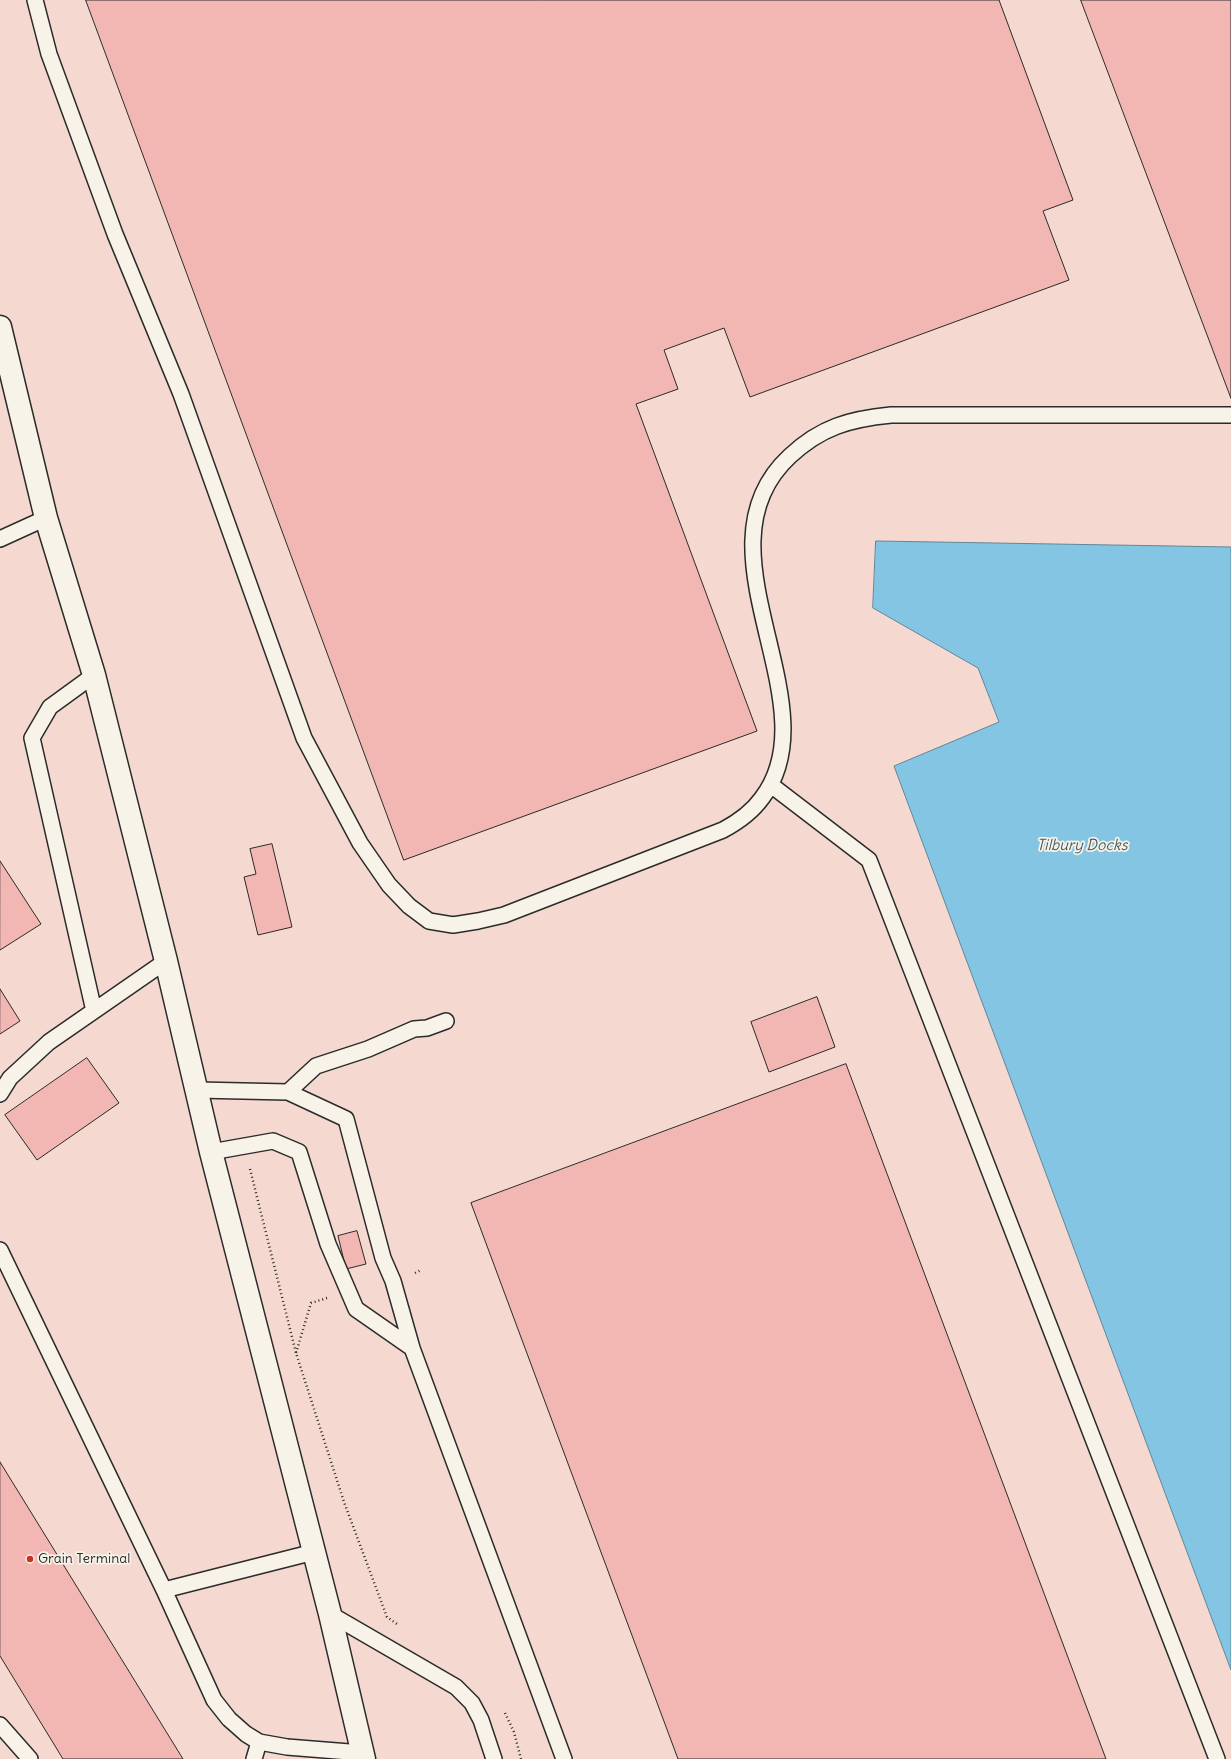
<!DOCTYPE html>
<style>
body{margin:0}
canvas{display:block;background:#f6e7dd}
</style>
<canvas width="1231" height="1759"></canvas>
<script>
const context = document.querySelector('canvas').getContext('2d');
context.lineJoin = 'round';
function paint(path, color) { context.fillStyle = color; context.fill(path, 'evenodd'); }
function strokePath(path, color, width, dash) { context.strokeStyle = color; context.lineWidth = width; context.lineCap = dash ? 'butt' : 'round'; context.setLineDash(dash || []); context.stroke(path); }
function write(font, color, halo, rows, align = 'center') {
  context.font = font + ' Delius,sans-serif'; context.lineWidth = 3.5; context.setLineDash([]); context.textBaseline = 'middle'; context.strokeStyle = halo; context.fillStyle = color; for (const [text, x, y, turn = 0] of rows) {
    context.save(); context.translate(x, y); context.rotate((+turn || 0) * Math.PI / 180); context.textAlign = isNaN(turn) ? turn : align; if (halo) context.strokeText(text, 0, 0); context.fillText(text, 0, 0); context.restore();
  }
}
paint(new Path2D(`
 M0,0h1231v1759h-1231z`), '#f5d8d0');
const water = new Path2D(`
 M876,541l355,6v1123l-337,-904 105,-44 -21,-54 -105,-60z`);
paint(water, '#84c5e4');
strokePath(water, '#60879a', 1);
const building = new Path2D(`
 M86,0h913l74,200 -30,11 26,69 -319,117 -26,-69 -60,22 14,39 -42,15 121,327 -353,129z
 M1081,0h150v398z
 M272,844l20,83 -34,8 -14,-58 12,-3 -6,-25z
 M0,861l41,63 -41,26z
 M0,989l20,32 -20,13z
 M817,997l18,50 -66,25 -18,-50z
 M87,1058l32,45 -82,57 -32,-45z
 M846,1064l260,695h-428l-207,-556z
 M357,1231l9,33 -20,5 -8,-33z
 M0,1462l183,297h-120l-63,-103z`);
paint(building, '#f2b6b3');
strokePath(building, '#2b2b2b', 1);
const lane = new Path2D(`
 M35,0l14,54 66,180 66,160 123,344 56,105 29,42 20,21 20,15 24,4 25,-4 26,-6 219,-85c15,-8 29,-18 39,-32 72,-95 -73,-249 28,-342 31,-29 60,-37 101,-41h340
 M0,539l46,-21
 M94,675l-44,32 -18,31 62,273
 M771,785l98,75 348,899
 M197,1090l91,2 58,27 37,139 10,23 19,67 152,411
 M288,1092l28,-26 52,-17 46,-20 13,-1 19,-7
 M0,1094l10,-16 39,-36 117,-81
 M211,1152l62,-11 26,11 29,92 28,65 56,39
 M0,1250l164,340 50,110 15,19 17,15 13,8 28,5 75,6
 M164,1590l150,-38
 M330,1614l126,73 16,16 9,17 13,39
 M0,1725l30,34
 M254,1759l5,-17`);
const street = new Path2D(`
 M0,327l46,191 48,157 72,286 45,191 119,462 34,145`);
strokePath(lane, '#2b2b2b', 18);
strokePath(street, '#2b2b2b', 25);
strokePath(new Path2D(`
 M250,1169l46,184 48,149 43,115 10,7
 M415,1273l6,-3
 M296,1353l15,-50 16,-5
 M505,1713l9,19 7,27`), '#2b2b2b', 2.5, [1, 3]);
strokePath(lane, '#f7f3e8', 15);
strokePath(street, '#f7f3e8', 22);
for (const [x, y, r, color] of [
 [30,1559,4,"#c8321e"]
]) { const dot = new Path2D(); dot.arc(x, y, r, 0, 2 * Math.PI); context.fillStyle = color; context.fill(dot); strokePath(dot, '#f7f3e8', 1.5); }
write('14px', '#2b2b2b', '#f7f3e8', [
 ["Grain Terminal",38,1559]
], 'left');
write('italic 15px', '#465962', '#f7f3e8', [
 ["Tilbury Docks",1082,846]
]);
</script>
